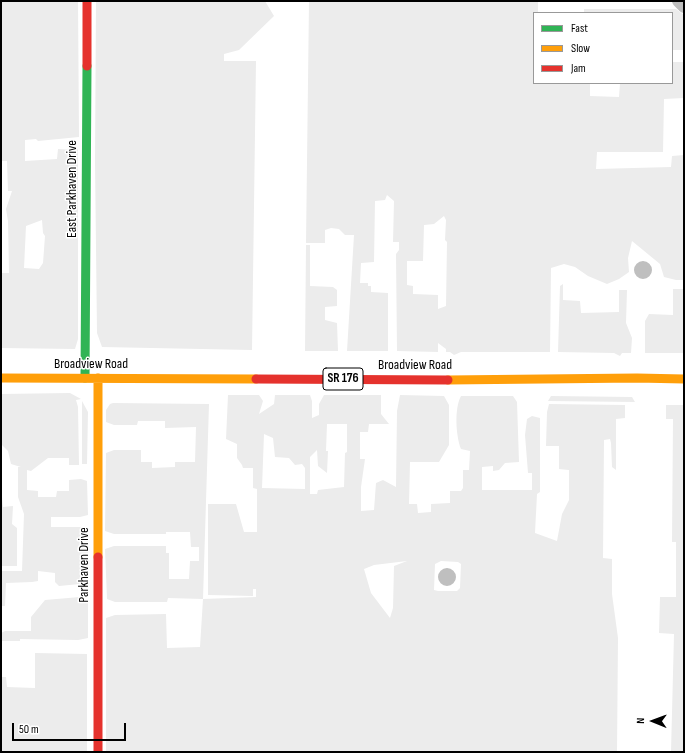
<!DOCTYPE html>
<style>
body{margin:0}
#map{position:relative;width:685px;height:753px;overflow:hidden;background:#fff;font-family:"Sofia Sans Condensed",sans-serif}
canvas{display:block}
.frame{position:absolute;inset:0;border:2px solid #000;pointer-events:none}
.legend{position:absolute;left:533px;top:12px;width:140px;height:72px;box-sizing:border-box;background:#fff;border:1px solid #999;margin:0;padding:5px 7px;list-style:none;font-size:12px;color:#000}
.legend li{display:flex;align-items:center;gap:8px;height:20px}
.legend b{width:20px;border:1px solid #999}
.north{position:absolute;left:633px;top:701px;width:40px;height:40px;-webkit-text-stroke:3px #fff;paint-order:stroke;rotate:271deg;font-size:11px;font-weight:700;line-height:16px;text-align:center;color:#000}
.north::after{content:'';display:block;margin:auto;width:14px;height:18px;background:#000;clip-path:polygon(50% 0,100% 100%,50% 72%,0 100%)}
.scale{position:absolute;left:12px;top:723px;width:114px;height:18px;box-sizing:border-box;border:2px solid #000;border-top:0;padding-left:5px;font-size:12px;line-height:14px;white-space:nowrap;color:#000;-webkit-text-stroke:3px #fff;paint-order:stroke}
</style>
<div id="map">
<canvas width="685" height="753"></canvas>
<div class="frame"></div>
<ul class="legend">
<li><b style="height:5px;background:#30b455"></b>Fast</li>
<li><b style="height:5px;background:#ff9f0a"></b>Slow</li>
<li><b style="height:5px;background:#e5322d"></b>Jam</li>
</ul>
<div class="north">N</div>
<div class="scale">50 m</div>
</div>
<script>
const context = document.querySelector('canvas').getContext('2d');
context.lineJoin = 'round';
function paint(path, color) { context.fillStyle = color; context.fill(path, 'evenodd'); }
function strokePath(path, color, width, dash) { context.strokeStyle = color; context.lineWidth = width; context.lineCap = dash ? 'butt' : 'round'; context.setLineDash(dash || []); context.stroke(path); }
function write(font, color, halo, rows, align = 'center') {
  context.font = font + ' "Sofia Sans Condensed",sans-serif'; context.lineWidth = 3; context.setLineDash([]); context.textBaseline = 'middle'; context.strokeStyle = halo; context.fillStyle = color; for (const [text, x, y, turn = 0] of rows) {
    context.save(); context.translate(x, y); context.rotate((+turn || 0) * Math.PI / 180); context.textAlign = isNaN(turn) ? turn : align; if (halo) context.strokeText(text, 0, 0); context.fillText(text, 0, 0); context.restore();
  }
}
paint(new Path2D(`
 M1,1h77l1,136 -41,4 -2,-2 -11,1v21l32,-2 1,-10 16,1 4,-1v190l-3,10 -74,-1v-75h8l-1,-52 -2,-12 6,-18h-4l-1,-30h-6zM42,220l1,13 2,3 -2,27 -4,6 -15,-1 2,-42z
 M96,1h169l9,15 -35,34 -15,4v7h32l-4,289 -150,-3 -5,-14 -2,-171z
 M309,1h229v12h-4v70h56v13l29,1 1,-14h52v-21h12v36l-20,1 -1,53h-66l-1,17 75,-2 1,-11 12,-1v125h-8l-12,-3 -4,-13 -28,-23 -4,17 1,14 -10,7 -12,5 -19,-8 -13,-9 -11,-3 -13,4 -1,84h-89l-7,3 -4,-3h-4v-3l-8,-6v9l-41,-1 -1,-97 3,-4v-8h-6l1,-41 -7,-6 -2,5 -10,1 -1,61 -13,1 -1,20h8v3h3v6l17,1v58h-41l7,-116h-9l-6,-6 -8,-1 -6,2v13h-19zM444,216l2,4 -1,20 2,2 -1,64 -8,3v-14l-25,-1v-8l-6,-1v-24h16l1,-36 10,-1z
 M584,9h92l8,6v35h-12v-37h-88z
 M306,245h4v41l23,1 4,3v16l-12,1v13l12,3 1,28h-33z
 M563,284v16l17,1 1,12 38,-1v-22h8l-1,33 6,15 -1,15h-9l-2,3 -6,-3 -56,-1 2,-66z
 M673,289h11v64h-39v-32l4,-7 24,1z
 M70,393l11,6 -5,1 2,7 1,58h-10v-7h-21l-17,13 -4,-1v20l11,1v6h18l1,-6h12v-11l12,-1 6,2 1,34 -8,2h-29v10h29l8,2v24l-8,3v8l7,1v16l-7,3 -21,2 -4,-4v-9l-17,-2v10l-6,1 -26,1 -1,23h-4v-35h21l2,-57 -6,-17v-30h3l-10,-3 -3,-13 -7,-7v-50z
 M228,395h31l4,6 -4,13 15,-10 1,-9h35l2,6v17l7,-3v-11l5,-9h57v19l8,10h-20l-1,8h-8v27h5l-4,28v24l13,-1 2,-27 7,-3 13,7 1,-76 3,-16 44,1 5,9v40l-10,17h-29l-1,42h8l1,9 13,-1v-8l19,-1v-12h11l2,-3v-18h6l1,-19 -9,-2c-5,-13 -7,-40 0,-53h52l4,6 2,60 -14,1 -6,7 -6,1v-5l-11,1v23h50v-17h-4l-3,-38 2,-16 5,-3 8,2v74l-3,2 -2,39 22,8 5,-27 7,-14v-30l-10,-1v-23h-13l1,-34 2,-8 76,1v13l-9,1v51l-4,-3 -1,-24 -1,-4 -6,1 -1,118 9,1v35l6,44 -1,114h-511v-134l9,-3 51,-1 1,34 33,-1 3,-48 -35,-1 -1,4h-52l-8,-3 -2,-50 9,-3h52v7h3v26h20l1,-18h9v-14h-8l-1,-15h-24v2h-52l-9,-3 1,-78 8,-3h27v12h11v6l23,-1v-5h20l1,-35 -31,1v-7h-27l-1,4h-23l-8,-3v-12l4,-6 3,-1 96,1 -6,195 53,-2v-8h-3v7l-45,-1v-91h28l8,28h13v-43l-4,-1v-20h-10l-1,-3 -5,-7v-14l-11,-5zM327,424h20v28l-2,1 -1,34 -26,3 -1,4h-7v-37l7,-7 1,16 9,7 1,-22h-2zM264,434l9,4 2,19 14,1 6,7 7,-1 3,4v21l-43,-1zM407,561l-13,5 -1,42 -3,10 -19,-25 -7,-24 10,-4zM441,561l17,1 3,2 -1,24 -3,3h-19l-4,-1 1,-26z
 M551,396l81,1 3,5 -87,-1z
 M82,401l6,11 -1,52h-5z
 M666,405h18v347h-13l3,-118 -15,-1 1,-36h16v-55h-4l1,-123h-7z
 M1,497h1l1,10 10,-1 -1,18 5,4v38h-16v-31l1,-5h-1z
 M80,597l8,3v38l-10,2 -58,-1v2h-19v-8l4,-2h26v-14l14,-17z
 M35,653l52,1v98h-86v-75h5l1,10 28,1z`), '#ececec');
paint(new Path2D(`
 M634 270a9 9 0 1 1 18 0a9 9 0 1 1-18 0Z
 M438 577a9 9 0 1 1 18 0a9 9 0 1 1-18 0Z`), '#bfbfbf');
strokePath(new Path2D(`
 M678,1l6,6`), '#bebebe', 12);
strokePath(new Path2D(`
 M85,378l2,-312`), '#30b455', 9);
strokePath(new Path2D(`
 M1,378l255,1
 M98,378v179
 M448,380l189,-2 47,1`), '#ff9f0a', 9);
strokePath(new Path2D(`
 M87,66v-65
 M256,379l192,1
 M98,557v195`), '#e5322d', 9);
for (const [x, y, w] of [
 [343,379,40]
]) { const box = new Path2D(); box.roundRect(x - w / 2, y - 11, w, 22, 3); context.fillStyle = '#fff'; context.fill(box); strokePath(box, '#000', 1); }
write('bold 13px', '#000', null, [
 ["SR 176",343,379]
]);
write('14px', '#000', '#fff', [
 ["East Parkhaven Drive",72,189,-90],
 ["Broadview Road",91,364],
 ["Broadview Road",415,365],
 ["Parkhaven Drive",84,565,-90]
]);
</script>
